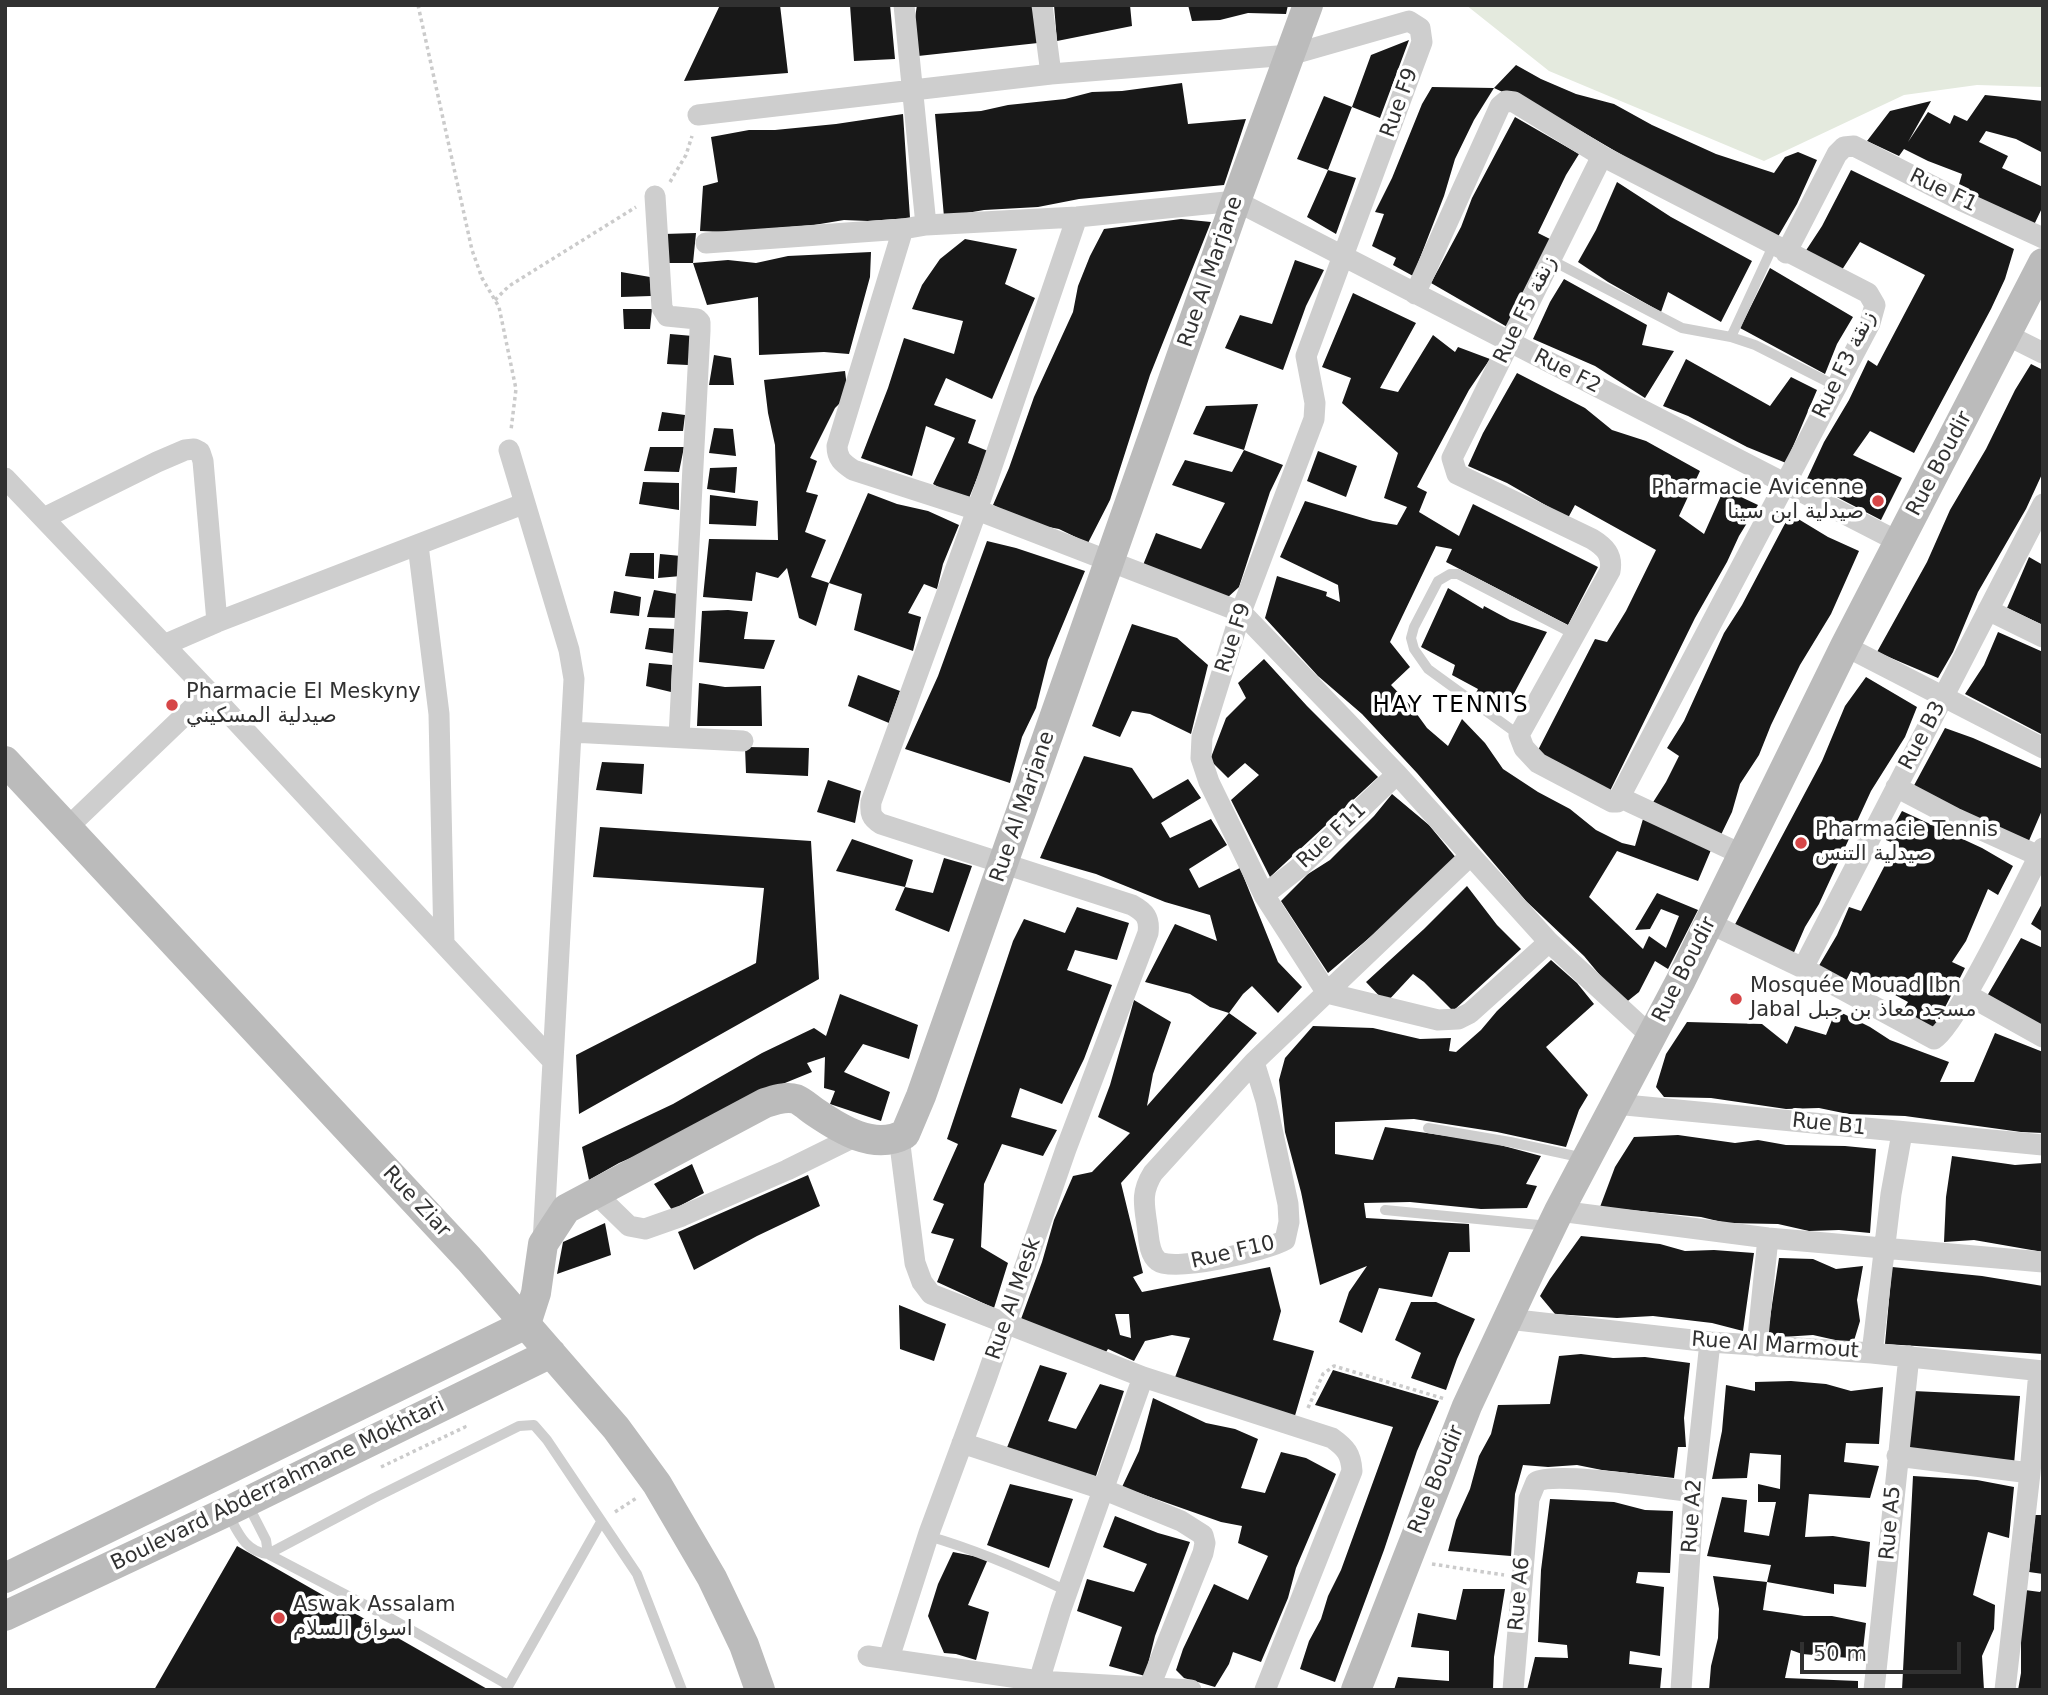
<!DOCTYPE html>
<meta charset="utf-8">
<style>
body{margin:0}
#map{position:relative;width:2048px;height:1695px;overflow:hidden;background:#fff;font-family:"DejaVu Sans",sans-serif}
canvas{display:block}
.frame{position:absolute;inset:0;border:7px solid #313131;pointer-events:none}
.scale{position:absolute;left:1800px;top:1642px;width:161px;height:32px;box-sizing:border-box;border:4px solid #313131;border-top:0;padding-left:9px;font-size:21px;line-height:24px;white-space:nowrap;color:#313131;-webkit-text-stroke:5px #fff;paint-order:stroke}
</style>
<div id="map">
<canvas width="2048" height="1695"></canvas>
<div class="frame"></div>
<div class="scale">50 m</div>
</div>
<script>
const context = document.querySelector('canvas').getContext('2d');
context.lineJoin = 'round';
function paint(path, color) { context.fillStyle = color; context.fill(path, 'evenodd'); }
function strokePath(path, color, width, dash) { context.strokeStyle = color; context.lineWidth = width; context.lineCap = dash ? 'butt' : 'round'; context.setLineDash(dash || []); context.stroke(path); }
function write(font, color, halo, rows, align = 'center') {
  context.font = font + ' "DejaVu Sans","Noto Sans Arabic",sans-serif'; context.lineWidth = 7; context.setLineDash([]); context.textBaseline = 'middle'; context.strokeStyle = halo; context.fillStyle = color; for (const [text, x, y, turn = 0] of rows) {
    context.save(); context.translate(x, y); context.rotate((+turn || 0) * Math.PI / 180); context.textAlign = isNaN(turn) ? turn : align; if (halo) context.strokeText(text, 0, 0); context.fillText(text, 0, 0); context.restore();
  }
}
paint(new Path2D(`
 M1466,5h577v82l-66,-2 -73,10 -140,66 -215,-90z`), '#e4eade');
paint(new Path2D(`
 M720,5h60l8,68 -104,8z
 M850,5h40l5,54 -41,2z
 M917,5h119l2,38 -120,13 -3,-38z
 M1054,5h76l2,21 -75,15z
 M1188,5h100l-2,9 -38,-1 -28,7 -28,1z
 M1409,40l-29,78 -28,-11 19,-52z
 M1516,65l25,14 35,15 38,10 38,21 64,29 58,19 11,-16 13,-5 19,8 -20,44 -21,36 -142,-78 -77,-45 -63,-29z
 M1182,83l6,41 58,-5 -22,66 -145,14 -41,8 -54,3 -40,7 -9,-103 46,-3 27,-6 57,-6 27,-7 30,-1z
 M1432,87l62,1 -20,32 -19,39 -11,37 -31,80 -20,-11 3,-7 -24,-12 12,-32 -9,-2 17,-34 30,-74z
 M1985,95l58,6v52l-27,-14 -30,-8 -7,11 29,14 -6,12 41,19v19l-10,21 -76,-36 5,-17 -34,-13 -24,-12 -5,7 -32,-15 23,-30 41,-10 -23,41 20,-30 22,12 4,-9 13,6z
 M1324,96l28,11 -24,63 -31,-11z
 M903,114l7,104 -42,3 -24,-1 -30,5 -86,7 -28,-1 3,-45 15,-4 -7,-45 38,-7h26l61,-6z
 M1515,117l64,37 -13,21 -28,58 14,7 -43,88 -78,-45 30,-56 11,-29z
 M1328,170l28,8 -20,56 -29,-17z
 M1851,170l163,79 -9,30 -14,30 -77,144 -44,-22 -17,24 49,23 -21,42 -75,-39 18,-39 25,-42 19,-40 9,6 48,-91 -65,-33 -22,34 -35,-21 19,-29z
 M1617,182l54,35 81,44 -31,61 -53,-30 -7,20 -53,-30 -30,-20 18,-32z
 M1181,219l30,3 -61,153 -40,125 -22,43 -29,-14 -31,-6 -35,-18 16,-37 25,-71 39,-85 5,-26 12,-30 14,-27z
 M696,233l-3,30h-26l-3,-29z
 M965,239l52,10 -12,35 30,14 -43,101 -46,-21 -12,27 42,15 -8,23 20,8 -21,52 -34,-19 22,-46 -29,-12 -14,50 -51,-18 27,-70 16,-50 50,16 9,-33 -51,-12 10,-24 18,-26z
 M871,252l-1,25 -21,77 -25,-2 -65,3 -1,-58 -51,8 -14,-42 35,-3 28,3 32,-7z
 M1295,260l29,10 -18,36 -23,64 -58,-22 15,-33 32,9z
 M1770,268l83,49 -16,27 -12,30 -85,-46z
 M621,272l29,5 1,19 -30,1z
 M1564,279l83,46 -5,20 32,6 -29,47 -50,-32 -62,-27 17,-37z
 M1353,293l63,30 -36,65 18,4 35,-57 22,17 3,-5 32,12 -21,31 -52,97 10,5 -8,20 40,24 14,-32 125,63 -30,58 -122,-63 6,-13 -16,-3 -46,96 20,25 -19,18 20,21 16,22 21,18 14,-27 23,24 18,26 35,23 32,17 26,21 26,13 13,3 8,-27 68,31 -13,31 -81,-30 -28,46 54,52 6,-13 17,12 13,-32 -18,-7 -11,20 -15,1 22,-37 41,17 -30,59 -13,-8 -16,31 -15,12 -40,-48 -58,-55 -109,-128 -55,-59 -44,-38 -53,-58 12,-42 50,16 -1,4 14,6 -2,-17 -58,-28 25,-56 68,20 24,4 10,-18 -23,-9 14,-45 -56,-50 9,-25 -29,-11z
 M623,309h29l-2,20h-26z
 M670,334l23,2 -5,29 -21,-1z
 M714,355l17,3 3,27h-25z
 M1686,359l84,47 21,-29 26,13 -31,73 -39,-16 -59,-31 -25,-10z
 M2031,364l12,6v102l-17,37 -48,83 -25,60 -15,26 -61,-26 50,-90 23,-52 36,-61 29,-59z
 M845,371l3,24 -13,13 -25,50 7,3 -11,31 12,3 -13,37 21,8 -15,37 18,6 -13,43 -17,-8 -12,-50 -9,10 -22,-6 -4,29 -49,-4 6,-58 69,1 -3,-95 -7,-32 -4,-33z
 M1517,373l68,35 27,22 34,11 54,30 -21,45 25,18 20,-45 34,16 -19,31 -12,26 -32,56 -86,175 -73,-39 59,-115 12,3 19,-31 30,-61 -81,-45 -7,13 -61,-35 -39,-17 15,-33z
 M1258,404l-14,46 39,15 -13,27 -31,95 -12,11 -84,-33 13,-32 45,16 24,-46 -53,-18 13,-25 47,12 12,-22 -51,-16 13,-28z
 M662,412l23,3 -2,16h-25z
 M714,428l19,1 3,27 -27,-3z
 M650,447h34l-5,25 -35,-1z
 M1318,451l39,15 -11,31 -39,-16z
 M737,467l-2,26 -28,-4 3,-21z
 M643,482l36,1v27l-40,-6z
 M868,493l29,11 31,7 31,14 -16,39 -6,25 -13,-5 -16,29 13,4 -8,34 -59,-21 8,-36 -33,-11z
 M710,495l48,6 -2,25 -47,-2z
 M1790,514l38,23 31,14 -28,63 -31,51 -29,60 -12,30 -19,29 -8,28 -14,29 -68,-34 16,-25 13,-26 -12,-8 17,-27 40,-88 18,-28z
 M987,541l29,7 69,23 -37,89 -12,48 -14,29 -12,46 -105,-34 33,-73z
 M630,553h24v26l-29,-3z
 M660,554l21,2v20l-23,2z
 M2029,557l14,8v60l-36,-17z
 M1448,588l35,21 1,-3 26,14 37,12 -44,82 -29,-17 4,-8 -26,-14 3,-10 -34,-18z
 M654,590l23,4v24l-30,-1z
 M614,591l27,6 -2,19 -29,-3z
 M728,610l20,2 -4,27 31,1 -11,29 -65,-7 3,-51z
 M1132,624l45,14 31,27 -17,69 -41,-20 -18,-3 -12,26 -28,-11z
 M649,628l28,1 1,25 -33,-5z
 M1998,632l45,20v83l-78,-41 19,-29z
 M1264,659l43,47 71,71 -108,100 -39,-77 28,-25 -14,-12 -17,15 -18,-18 16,-42 20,-20 -8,-15z
 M649,663l23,2 -1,27 -25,-6z
 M858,675l42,16 -11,32 -41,-17z
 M1866,677l51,30 -12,30 -34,54 -52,113 -14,23 -13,30 -60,-27 90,-169 23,-55z
 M699,683l26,4 36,-1 1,40h-65z
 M1945,728l28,10 70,31v39l-15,35 -117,-52z
 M745,747l64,1 -1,28 -62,-3z
 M1084,756l48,12 21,31 35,-20 13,19 -40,25 9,15 41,-19 16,26 -38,24 10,19 41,-20 38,94 24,25 -24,26 -26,-27 -9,8 -14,19 -19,-6 -20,-13 -45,-12 30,-58 42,17 -7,-26 -45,-13 -69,-28 -56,-16z
 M602,762l42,2 -2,30 -46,-4z
 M828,780l33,11 -6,32 -38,-11z
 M1392,794l37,31 28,34 -82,74 -47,40 -47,-72 27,-27 22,-14 44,-44z
 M1902,811l80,37 31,18 -15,29 -10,-6 -22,52 -14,21 13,6 -33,65 -34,-15 10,-16 -57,-31 -5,10 -29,-12 20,-34 12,-28 12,4 35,-67 -10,-4z
 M600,827l211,14 8,138 -240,135 -3,-59 180,-92 8,-75 -171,-11z
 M852,839l61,21 -8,27 -69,-16z
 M944,858l28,8 -23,66 -54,-22 10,-23 28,6z
 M1467,886l30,39 24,24 -68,62 -29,-29 -11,-8 -27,29 -20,-21 58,-53z
 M2043,902v30l-12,-8z
 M1077,907l52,16 -12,37 -42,-10 -8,20 45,15 -28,74 -22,45 -42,-16 -9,29 46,13 -14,26 -41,-12 -18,40 -3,63 27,16 -14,45 -57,-26 17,-43 -23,-6 13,-29 -11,-4 25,-56 -11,-5 66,-198 11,-22 41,14z
 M2021,938l22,10v78l-56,-30z
 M1551,960l26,23 17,21 -48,43 42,48 -9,15 -13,37 -69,-15 -83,-13 -79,3v32l38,6 12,-33 104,15 52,14 -15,28 11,2 -10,22 -46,1 -71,-7 -46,1 2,15 103,6 1,28h-21l-17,45 -53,-9 -17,45 -23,-11 10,-30 18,-26 -47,19 -19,-93 -16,-60 -6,-52 6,-22 28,-32 60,2 47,11 31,-1 -2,13 7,1 25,-22 16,-19z
 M840,994l78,31 -9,34 -46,-15 -19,28 46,20 -9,29 -51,-17 5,-13 -11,-3 1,-31 -18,6 5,9 -32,13 -126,63 -35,15 -30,17 -7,-33 91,-43 89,-51 52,-25 12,8z
 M1134,1000l37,22 -18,52 -6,32 82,-93 28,20 -136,150 22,90 -10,4 9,15 128,-25 11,44 -8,29 41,11 -20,68 -120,-39 16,-42 -18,-3 -27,6 -11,20 -26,-12 -2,3 -85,-33 21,-57 12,-42 19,-44 19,-4 38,-39 -32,-16 12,-32zM1115,1314h14l2,24 -11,-3z
 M1836,1010l34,17 20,13 59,22 -9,20h34l21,-49 48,19v81l-22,-1 -116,-16 -57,-2 -29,-6 -33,1 -75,-11 -47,-1 -8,-10 10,-33 21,-32 75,2 25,20 8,-18 31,9z
 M1678,1135l57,8 23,-3 28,5 59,1 31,3 -6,84 -31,-3 -30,1 -31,-7 -52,-1 -25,-6 -101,-10 15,-40 19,-30z
 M1952,1156l63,9 28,-2v89l-69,-12 -30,2 2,-45z
 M692,1164l12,29 -32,17 -18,-26z
 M808,1175l12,31 -63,30 -63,34 -16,-38z
 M605,1223l6,32 -54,19 6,-32z
 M1581,1236l79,8 25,7 29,-1 40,3 -11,78 -31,-8 -59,-7 -36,2 -62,-4 -15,-18 10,-17z
 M1779,1258l34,1 23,10 27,-3 -6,34 3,21 -7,23 -40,-9 -46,3z
 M1892,1267l90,9 61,10v68l-158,-10z
 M1411,1302h25l39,17 -18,40 -11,31 -35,-12 10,-25 -26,-13z
 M899,1305l47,19 -12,37 -34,-12z
 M1581,1354l32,4 32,-1 45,6 -6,55 2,29h-8l-4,31 -72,-8 -25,-5 -29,2 -25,-2 -8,29 -4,62 -63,-5 8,-31 14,-31 9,-33 12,-22 7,-29 52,-1 9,-48z
 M1040,1365l27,8 -19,48 28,8 24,-45 24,7 -29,88 -89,-29z
 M1333,1370l106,31 -22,50 -33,99 -49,132 -35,-13 9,-28 12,-22 7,-23 13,-26 52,-143 -78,-22z
 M1791,1381l35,3 25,7 32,-4 -4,57 -33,-1 -2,19 35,4 -9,32 -61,-4 -4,43 28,-1 37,6 -4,45 -32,-3v10l-67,-12 -4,28 41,6h28l34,7 -4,36 -60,-5 -11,-4 -6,28 73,3v9h-149l2,-24 7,-28 1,-29 -6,-33 54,6 4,-17 -64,-9 15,-59 25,3 -3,32 25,4 7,-34h-18v-18l22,5 1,-34 -31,-2 -3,25 -35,1 10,-48 4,-46 29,6v-9z
 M1913,1391l107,5 -6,68 -112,-13z
 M1153,1398l53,25 29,6 23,10 -17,49 24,5 16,-41 25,6 30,16 -40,94 -8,30 -27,64 -28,-10 -4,12 -14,23 -31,-9 -8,-8 7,-21 31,-65 34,16 20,-44 -30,-13 4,-17 -21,-4 -99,-35 17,-36z
 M1913,1476l64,4 37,7 -5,51 -21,-6 -15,63 22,10 -1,24 -12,27 2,34h-82z
 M1010,1484l63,15 -24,69 -62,-23z
 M1550,1499l64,3 31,8 28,1 -3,62 -32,-1 -2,11 28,4 -4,69 -30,-5 -1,13 33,4 -2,22h-133l8,-33 33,1 -1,-13 -29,-3 3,-72z
 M2035,1515h8v59l-14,-2z
 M1115,1516l43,17 32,9 -35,94 -10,40 -36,-10 13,-39 -45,-16 10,-32 47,13 13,-28 -44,-17z
 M237,1546l252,144h-335z
 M953,1552l35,7 -20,46 21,7 -13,48 -20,-6 -12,-1 -16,-37 10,-32z
 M2043,1587v103h-25l3,-17v-57l4,-26 15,2z
 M1463,1589h42l-11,68 -1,33h-99l4,-13 51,4v-30l-38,-4 7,-34 38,7z`), '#181818');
strokePath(new Path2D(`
 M418,5l54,245 10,28 17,29 17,82 -5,41
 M670,182l16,-27 6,-19
 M495,300l14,-14 127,-79
 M1308,1408l15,-34 11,-8 111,33
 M381,1467l84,-40 -2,-3
 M615,1512l23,-15
 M1432,1564l72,11`), '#cbcbcb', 3.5, [3.5, 3.5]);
strokePath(new Path2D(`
 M1551,260l131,68 49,9 24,8 81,41
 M1731,337l42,-91
 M1519,735l-91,-66 -14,-20 -3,-11 3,-11 24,-46 12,-7h8l116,60
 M1428,1128l82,14 74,16
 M1385,1210l164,16
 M247,1503l19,37 2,14
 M228,1514c10,18 17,38 40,40l124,65 116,66
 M928,1536c49,14 93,33 139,55
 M268,1554l106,-56 145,-72 15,-1 13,15 90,134 45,116
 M506,1690l95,-168`), '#cecece', 10);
strokePath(new Path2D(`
 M904,5l22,220
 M1042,5l9,69
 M698,115l353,-41 239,-19 119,-34 11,7 2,14 -116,314 9,47 -1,16 -73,193 -39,125 -1,21 8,24 55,113 63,98 111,27 20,-1 12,-6 79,-71
 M655,196l7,112 5,8 30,3 3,3v9l-21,406
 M903,229l-66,217c0,13 6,17 16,24l124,40 264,102 156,162 152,168 102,94
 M706,243l197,-14 23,-4 151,-8 159,-16 663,341
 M1786,253l51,-99 7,-7 10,-1 108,55 81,37
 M1415,294l85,-188 6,-5 8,1 88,54 266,137 7,12 -5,18 -253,479h-5l-74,-39 -14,-15 -5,-13 91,-164c3,-16 -5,-24 -18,-32l-135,-65 -5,-16 150,-302
 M2007,335l36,18
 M509,450l60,200 5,29 -31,564
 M5,478l204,214 343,368
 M44,518l113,-56 28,-12 9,-1 6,3 3,9 14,161
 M418,545l21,169 5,230
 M1988,610l55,27
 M164,645l53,-23 306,-118
 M1845,646l198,102
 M571,732l172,9
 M1896,787l59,31 84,38
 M1621,798l120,56
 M67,828l142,-136
 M1264,895l37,-29 96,-92
 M1709,923l94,45 131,71c23,-13 92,-159 109,-191
 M1803,968l240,-464
 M1966,994l77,43
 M1254,1062l12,39 22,103 1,18 -4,18c-17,10 -112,33 -127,21 -10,-8 -9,-24 -11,-36 -3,-21 -6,-33 6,-52l101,-111 216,-206
 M1615,1104l428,41
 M899,1137l16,126 7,19 9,12 212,83 189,61c14,10 19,16 20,33l-87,219
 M594,1192l35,34 16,3 37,-13 105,-46 69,-34
 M1559,1211l209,27 275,24
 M1508,1319l202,23 162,11 171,18
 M1757,1346l11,-108
 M1872,1353l19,-159 11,-61
 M962,1443l143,47 76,31 22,14 2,8 -2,10 -53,133
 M1897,1456l133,17
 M868,1656l171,25 152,9
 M889,1658l40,-125 57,-154 80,-230 82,-216c2,-15 -3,-21 -16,-28l-251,-81c-10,-6 -11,-11 -10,-22l106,-292 100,-293
 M1039,1681l22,-72 82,-232
 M1513,1690l16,-191 7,-17c19,-11 130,7 158,10
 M1681,1690l13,-198 16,-150
 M1874,1690l35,-334
 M2005,1690l25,-217 9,-102`), '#cecece', 21);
strokePath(new Path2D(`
 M5,761l464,498 147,169 41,56 55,94 32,67 16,45
 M5,1578l521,-254 10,-31 7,-49 23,-35 199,-106c9,-3 21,-7 31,-4 7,3 13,9 19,13 25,17 59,39 90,22l16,-38 315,-895 72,-196
 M5,1616l221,-104 325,-159
 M1356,1690l111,-284 64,-137 28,-58 122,-231 164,-334 198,-383`), '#bbb', 30);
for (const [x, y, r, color] of [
 [1878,501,7,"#d64647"],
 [172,705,7,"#d64647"],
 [1801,843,7,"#d64647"],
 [1736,999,7,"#d64647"],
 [279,1618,7,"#d64647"]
]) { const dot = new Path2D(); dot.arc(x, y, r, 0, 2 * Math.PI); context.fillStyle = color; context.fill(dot); strokePath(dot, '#fff', 2.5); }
write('21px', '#313131', '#fff', [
 ["Rue F9",1400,103,-70],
 ["Rue F1",1943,191,26],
 ["Rue Al Marjane",1211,272,-71],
 ["Rue F5 زنقة",1526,310,-64],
 ["Rue F3 زنقة",1845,365,-64],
 ["Rue F2",1567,372,27],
 ["Rue Boudir",1940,464,-62],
 ["Rue F9",1234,638,-72],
 ["Rue B3",1923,736,-62],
 ["Rue Al Marjane",1023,807,-71],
 ["Rue F11",1332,836,-43],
 ["Rue Boudir",1685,970,-63],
 ["Rue B1",1829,1125,6],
 ["Rue Ziar",416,1202,47],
 ["Rue F10",1233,1253,-13],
 ["Rue Al Mesk",1014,1299,-71],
 ["Rue Al Marmout",1775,1346,4],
 ["Rue Boudir",1437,1480,-68],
 ["Boulevard Abderrahmane Mokhtari",278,1485,-26],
 ["Rue A2",1693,1516,-86],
 ["Rue A5",1891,1523,-85],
 ["Rue A6",1520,1594,-85]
]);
write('21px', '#313131', '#fff', [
 ["Pharmacie Avicenne",1864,489,"right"],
 ["صيدلية ابن سينا",1864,513,"right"],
 ["Pharmacie El Meskyny",186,693],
 ["صيدلية المسكيني",186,717],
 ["Pharmacie Tennis",1815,831],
 ["صيدلية التنس",1815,855],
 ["Mosquée Mouad Ibn",1750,987],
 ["Jabal مسجد معاذ بن جبل",1750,1011],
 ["Aswak Assalam",293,1606],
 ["اسواق السلام",293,1630]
], 'left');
context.letterSpacing = '2px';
write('23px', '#000', '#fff', [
 ["HAY TENNIS",1451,706]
]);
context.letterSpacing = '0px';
</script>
